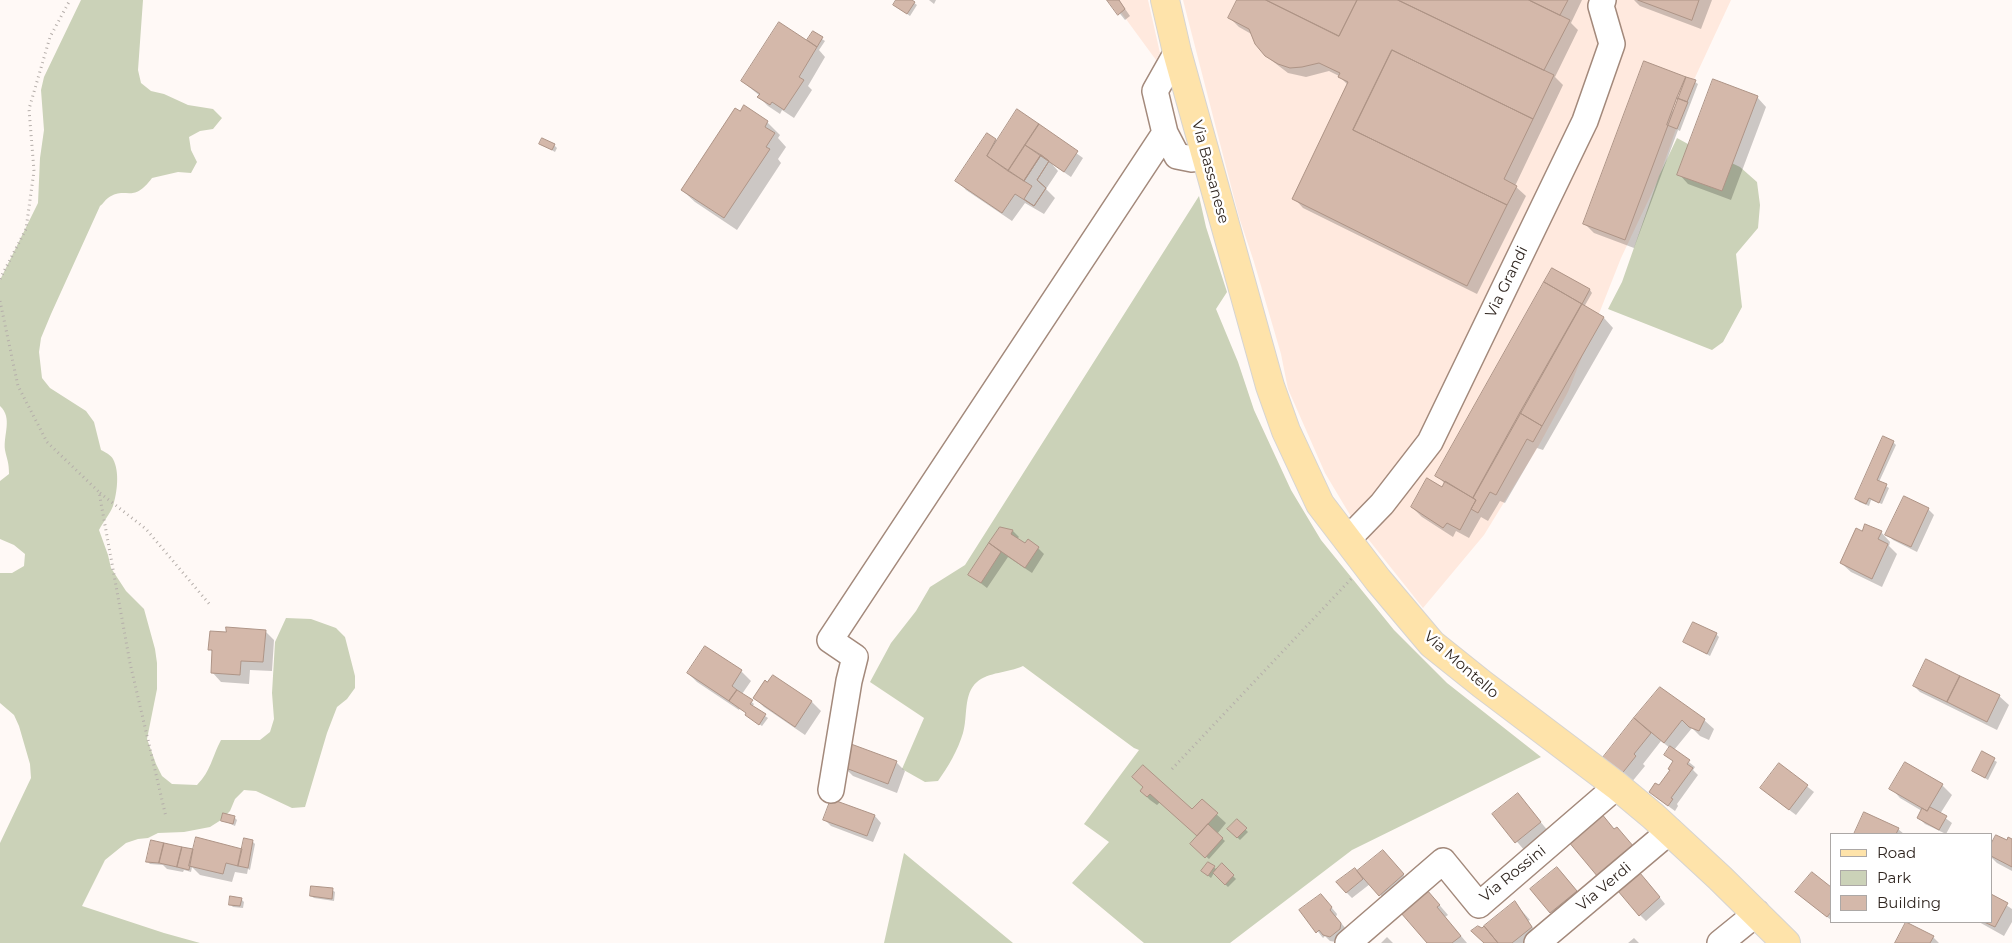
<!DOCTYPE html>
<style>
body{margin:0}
#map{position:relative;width:2012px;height:943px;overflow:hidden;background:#fff9f6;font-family:Montserrat,sans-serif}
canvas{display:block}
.legend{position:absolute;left:1830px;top:833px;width:162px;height:90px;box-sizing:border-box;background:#fff;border:1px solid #aca8a6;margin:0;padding:6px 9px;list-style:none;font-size:15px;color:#302620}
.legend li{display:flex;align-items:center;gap:10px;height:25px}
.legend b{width:25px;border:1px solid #aca8a6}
</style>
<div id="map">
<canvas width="2012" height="943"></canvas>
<ul class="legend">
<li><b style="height:6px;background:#fee3aa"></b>Road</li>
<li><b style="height:14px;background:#cbd2b8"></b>Park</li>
<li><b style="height:14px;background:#d4b8aa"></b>Building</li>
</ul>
</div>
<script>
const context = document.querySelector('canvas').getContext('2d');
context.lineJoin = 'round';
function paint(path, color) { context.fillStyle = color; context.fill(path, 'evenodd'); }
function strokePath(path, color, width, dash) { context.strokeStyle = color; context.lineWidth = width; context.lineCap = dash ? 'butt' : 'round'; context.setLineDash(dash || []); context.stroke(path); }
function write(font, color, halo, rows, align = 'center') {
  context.font = font + ' Montserrat,sans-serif'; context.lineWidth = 5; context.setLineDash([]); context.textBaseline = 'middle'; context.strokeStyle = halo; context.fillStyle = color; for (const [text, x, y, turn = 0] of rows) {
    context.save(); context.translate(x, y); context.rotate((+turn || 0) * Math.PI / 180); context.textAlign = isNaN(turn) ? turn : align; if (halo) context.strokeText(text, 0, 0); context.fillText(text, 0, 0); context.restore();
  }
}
paint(new Path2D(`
 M1112,0h36l12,53 -4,7z
 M1183,0h548l-39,84 -34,96 -37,78 -53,134 -30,55 -54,88 -61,73 -70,-88 -28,-47 -37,-84 -7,-35 -27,-92 -15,-45z`), '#ffe9de');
paint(new Path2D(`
 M81,0h62l-5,70 3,13 10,8 13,3 24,11 25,4 9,9 -9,11 -13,2 -11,6 2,13 6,12 -6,11 -13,-1 -26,6c-20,27 -26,7 -44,20 -3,2 -5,6 -8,8l-49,108 -10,24 -2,14 3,26 8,10 36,23 8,11 7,28c4,2 10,5 12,9 7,13 4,34 0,47 -3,8 -10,16 -14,24l9,25 3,13 15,23 18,18 11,40 2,14v26l-10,50 9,25 6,12 10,8 25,1c14,-14 15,-28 24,-45h39l10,-8 4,-13 -2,-26 3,-51 11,-24 25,1 25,9 9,9 10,39v12l-8,11 -10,8 -10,26 -22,74 -13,1 -36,-17 -12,-1 -9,9 -5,12 -9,9 -11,7 -26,5 -26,1 -10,5 -10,1 -12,4 -21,17 -23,46 82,27 36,10h-200v-100l31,-65 -1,-14 -11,-38 -5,-11 -14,-12v-130h12l12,-7 1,-12 -11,-9 -14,-6v-58l9,-7c0,-12 -2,-14 -4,-24 -2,-15 8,-32 -5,-44v-126l38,-77 2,-45 4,-28 -3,-40 3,-13z
 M1677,138l22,12 16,5 25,12 17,15 3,23 -2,23 -22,26 6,53 -19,35 -11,8 -104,-41 14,-27 37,-106z
 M1199,196l7,31 21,65 -11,17 22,53 16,48 37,80 30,50 73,90 53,53 94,74 -189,93 -122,93h-86l-72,-60 37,-41 -25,-18 55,-74 -5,-2 -111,-82c-15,7 -35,6 -46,16 -14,12 -9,35 -14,51 -5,17 -15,34 -25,48l-13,1 -23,-13 22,-51 -54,-36 21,-39 25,-32 14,-24 35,-22z
 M904,853l109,90h-129z`), '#cbd2b8');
paint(new Path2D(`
 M898,0h12l7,5 -7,11 -13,-9z
 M929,0h7l-2,4z
 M1109,0h10l11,16 -5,4z
 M1238,0h344l-11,23 7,7 -23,47 8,8 -48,101 11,10 -49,98 -174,-86 -9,-10 54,-113 -9,-9 -10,-5 -23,6 -18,-4 -17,-13 -10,-10 -8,-15 -14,-8 -9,-9z
 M1634,0h78l-11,29 -61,-23z
 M813,33l12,8 -6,9 6,7 -17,29 4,4 -18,28 -12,-8 -2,4 -12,-8 -9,-9 1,-1 -18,-15 65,-39z
 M1695,82l3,2 -18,47 -2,-1 -44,118 -40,-15 -9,-9z
 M1757,97l9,10 -35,93 -43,-16 -9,-10z
 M1017,111l66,47 -12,19 -19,-13 6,7 -12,18 9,9 -11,16 -19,-11 -13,18 -46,-31 -9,-10 31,-45 9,6z
 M767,122l13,13 -2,3 8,9 -8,12 3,4 -44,67 -42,-28 -13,-12z
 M541,144l13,1 3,3 -2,4z
 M1553,269l37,21 2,3 -8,14 20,11 9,10 -70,122 -6,-2 -32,55 -5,-2 -12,20 -7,-4 -12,21 -13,-7 -3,6 -31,-20 -10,-10 31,-18 2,-5 -8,-9z
 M1893,442l3,3 -17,37 10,6 -7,16 -11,-4 -2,6 -10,-4 -2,-3z
 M1928,509l6,6 -17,37 -24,-12 -6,-6z
 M1000,528l13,3 6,6 -2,2 9,6 12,3 6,6 -12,19 -24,-16 -21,31 -17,-13z
 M1881,532l9,10 -1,4 8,8 -15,33 -31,-15 -10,-9 21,-30z
 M265,631l9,9 -2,31 -22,-1 -1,14 -28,-2 -9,-10 1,-19 -3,-4z
 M1716,634l3,3 -9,19 -25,-14z
 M705,647l36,24 10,10 -9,13 12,10 -2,3 16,11 -6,8 -13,-9 -2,-4 -7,-5 -1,2 -42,-28 -9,-9z
 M773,676l39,26 9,9 -16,24 -41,-28 -9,-9z
 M1914,686l85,10 10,9 -12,25 -77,-38z
 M1660,688l44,32 10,9 -5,11 -9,-4 -8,-8 -18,22 21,17 -2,3 5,5 -21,29 1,2 -3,5 -18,-13 2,-11 12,-17 3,-8 -9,-8 5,-6 -9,-7 -18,23 2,2 -19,23 -27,-24z
 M1982,753l15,9 -9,18 -15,-9z
 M896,762l9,9 -8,22 -44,-17 -9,-9z
 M1779,764l35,28 -18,23 -28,-21z
 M1905,764l37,21 10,10 -12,19 12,9 -6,11 -21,-10 -6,-6 3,-7 -22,-13 -9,-10z
 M1144,787l48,24 10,-10 24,22 -9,11 8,7 -16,18 -17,-15 7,-7 -39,-35 -3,3 -7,-5 -9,-9z
 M1518,795l31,37 -24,19 -31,-36z
 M832,801l43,15 6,7 -8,19 -42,-16 -6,-6z
 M1865,813l33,16 6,5h-49z
 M234,817l3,3 -2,6 -13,-6z
 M1237,821l11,11 -8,8 -11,-11z
 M1996,836l11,6 5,-1v30l-15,-8 -6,-6v-10z
 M245,840l8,2 2,2 -5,26 -2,-1 -1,5 -12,-2 -3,10 -32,-7 -8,-8 -1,5 -7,-2 -1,2 -16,-3 -4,-4 -13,-1 -3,-3 5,-20 42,10 48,1z
 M1382,852l27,29 -23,20 -16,-17 -18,14 -6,-6 12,-19z
 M1222,865l14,14 -8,8 -14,-14 -3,5 -5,-4 8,-7 3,3z
 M1563,874l19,23 -25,21 -6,-6z
 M1646,880l19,24 -19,17 -6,-6z
 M1831,889v31l-28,-22z
 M332,890l3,2 -1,9 -20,-3 -3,-2z
 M1991,895l21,14v13l-8,14 -25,-14h12z
 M241,899l3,3 -1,6 -10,-1 -3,-3z
 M1436,901l12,14 -3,2 22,26h-38z
 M1327,902l10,12 -1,3 11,13 -11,12 -6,-1 -5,-5 -2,2 -22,-28z
 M1515,903l15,17 -2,1 9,12 -12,10h-40l-3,-14z
 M1387,937l6,6h-12z
 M1933,937l6,6h-43z
 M1634,938l5,5h-11z`), '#0003');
const building = new Path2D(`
 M896,0h16l3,2 -8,12 -14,-9z
 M1107,0h12l6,9 -7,6z
 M1237,0h29l73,36 18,-36h41l156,75 -21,44 -141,-69 -39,80 154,75 -40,81 -175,-87 56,-117 -10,-5 2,-4 -21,-10 -17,4 -12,1 -12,-4 -13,-8 -10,-12 -6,-15 -21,-11z
 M1266,0h91l-18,36z
 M1398,0h131l41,20 -26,50z
 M1529,0h39l-8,15z
 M1638,0h61l-7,20z
 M779,22l38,25 -18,30 5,3 -20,30 -12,-8 -2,3 -13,-8 3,-3 -19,-13z
 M813,31l10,6 -6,10 -10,-7z
 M1392,50l141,69 -29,60 13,7 -10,19 -154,-75z
 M1644,61l42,16 -61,163 -42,-16z
 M1686,77l10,3 -9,22 -10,-4z
 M1713,79l45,17 -36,95 -45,-16z
 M1677,98l11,4 -11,27 -10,-4z
 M744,105l24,16 -3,6 10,6 -9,14 4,2 -46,69 -43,-28 54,-82 5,3z
 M1017,109l22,15 -31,47 -21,-15z
 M1039,124l39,27 -14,21 -39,-27z
 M987,133l9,6 -9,17 37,25 17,-26 8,6 -12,19 9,8 -12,18 -19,-12 -13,19 -47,-32z
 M542,138l13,6 -3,6 -13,-6z
 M1025,145l16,10 -17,26 -16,-10z
 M1041,155l8,6 -12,19 9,8 -12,18 -10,-7 8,-13 -8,-5z
 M1552,268l38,21 -8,15 -38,-22z
 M1544,282l38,22 -109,194 -38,-22z
 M1582,304l22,13 -62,109 -22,-13z
 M1520,413l22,13 -9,16 -6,-3 -31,56 -6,-3 -12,21 -7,-4 5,-9 -3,-2z
 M1883,436l11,5 -17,39 10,4 -8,19 -10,-5 -3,6 -11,-5z
 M1427,478l15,9 3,-6 31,19 -16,30 -13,-7 -4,5 -32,-21z
 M1904,496l25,12 -18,39 -26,-12z
 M1865,524l17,7 -4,8 10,5 -16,35 -32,-16 16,-35 6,3z
 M1000,527l13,3 -2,4 14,9 3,-4 11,8 -14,21 -36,-25z
 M989,543l12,9 -20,31 -13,-8z
 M1693,622l24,11 -10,21 -24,-12z
 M226,627l40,3 -3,32 -22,-1 -1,14 -29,-2 1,-23h-4l2,-19 16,1z
 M705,646l37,24 -10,16 5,4 -8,11 -42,-28z
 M1926,659l34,17 -13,26 -34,-16z
 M773,675l39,26 -17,26 -42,-29 12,-18 2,2z
 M1960,676l40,19 -13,27 -40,-20z
 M1660,687l45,32 -6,12 -10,-4 -7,-7 -18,23 -30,-25z
 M737,690l16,10 -3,4 16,10 -7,11 -14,-10 1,-2 -17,-12z
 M1634,718l17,15 -17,21 2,2 -20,25 -19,-16z
 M851,744l46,17 -9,23 -45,-17z
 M1670,746l20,14 -3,4 6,4 -22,30 2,1 -5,7 -19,-14 6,-9 4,2 11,-15 -2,-1 5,-8 -9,-6z
 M1982,751l13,7 -10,20 -13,-7z
 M1905,762l38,22 -16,27 -38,-22z
 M1779,763l29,22 -19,25 -29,-22z
 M1143,765l49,44 10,-10 16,14 -21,23 -47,-42 -3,3 -7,-6 3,-4 -11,-10z
 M1518,793l23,29 -26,21 -23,-29z
 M831,799l44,16 -8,21 -44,-16z
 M1930,807l17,9 -8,14 -22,-12 5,-10 5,3z
 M1864,812l35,16 -3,6h-42z
 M223,813l12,3 -2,8 -12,-3z
 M1601,813l13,16 3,-2 17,20 -36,30 -30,-36z
 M1237,819l10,9 -10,10 -10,-9z
 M1208,824l15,14 -18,20 -15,-14z
 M1996,835l11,5 1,-3 4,2v28l-21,-11v-12z
 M196,837l46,12 -4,17 -12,-3 -3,11 -34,-8z
 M244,838l9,2 -5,28 -10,-2z
 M151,840l13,3 -5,20 -13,-1z
 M164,843l18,4 -5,20 -18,-4z
 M182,847l11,2 -4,21 -12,-3z
 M1383,850l21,24 -25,22 -22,-25z
 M1208,862l7,4 -7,10 -7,-5z
 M1222,863l12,12 -9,10 -12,-12z
 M1557,867l20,24 -27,22 -20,-24z
 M1355,868l8,11 -17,14 -10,-11z
 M1812,872l19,15v25l-4,5 -32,-25z
 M1640,873l20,24 -21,19 -21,-25z
 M311,886l22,2 -1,11 -22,-3z
 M1427,890l13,15 -3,2 24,29 -9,7h-25l-26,-30z
 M1321,894l11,13 -2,3 11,13 -1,6 -10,8 -7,-2 -4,-5 -3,3 -17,-23z
 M1991,894l17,9 -13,24 -11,-5h7z
 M230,896l12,2 -2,8 -11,-1z
 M1515,901l17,26 -20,16h-14l-14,-17z
 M1906,922l28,14 -4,7h-35z
 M1478,926l4,2 2,-2 14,17h-14l-13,-12z`);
paint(building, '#d4b8aa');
strokePath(building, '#ae9486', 1);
const minor = new Path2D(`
 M1165,133l12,23 15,3 13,-2
 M1347,540l35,-36 48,-62 155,-321 27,-77 -11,-38 2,-6
 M831,790l18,-109 6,-24 -25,-17 335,-507 -10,-42 22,-39
 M1348,943l95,-82 36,44 138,-119
 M1537,943l133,-112
 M1720,943l37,-30`);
const major = new Path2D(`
 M1165,0l12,52 93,334 16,45 34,73 58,76 54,64 50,40 135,102 36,30 67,62 66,65`);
strokePath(minor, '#a3897b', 28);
strokePath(major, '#d6d4d2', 30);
strokePath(new Path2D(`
 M0,279l26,-50 8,-58 -5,-62 21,-72 20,-37
 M0,301l18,85 29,56 52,50 31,171 36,154
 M100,493l46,36 65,77
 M1172,769l179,-190`), '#b5aeaa', 3, [1, 4]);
strokePath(minor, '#fff', 25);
strokePath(major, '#fee3aa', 28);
write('15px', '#302620', '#fff', [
 ["Via Bassanese",1210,172,75],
 ["Via Grandi",1507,282,-64],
 ["Via Montello",1461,665,41],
 ["Via Rossini",1513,874,-39],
 ["Via Verdi",1604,887,-40]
]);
</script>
